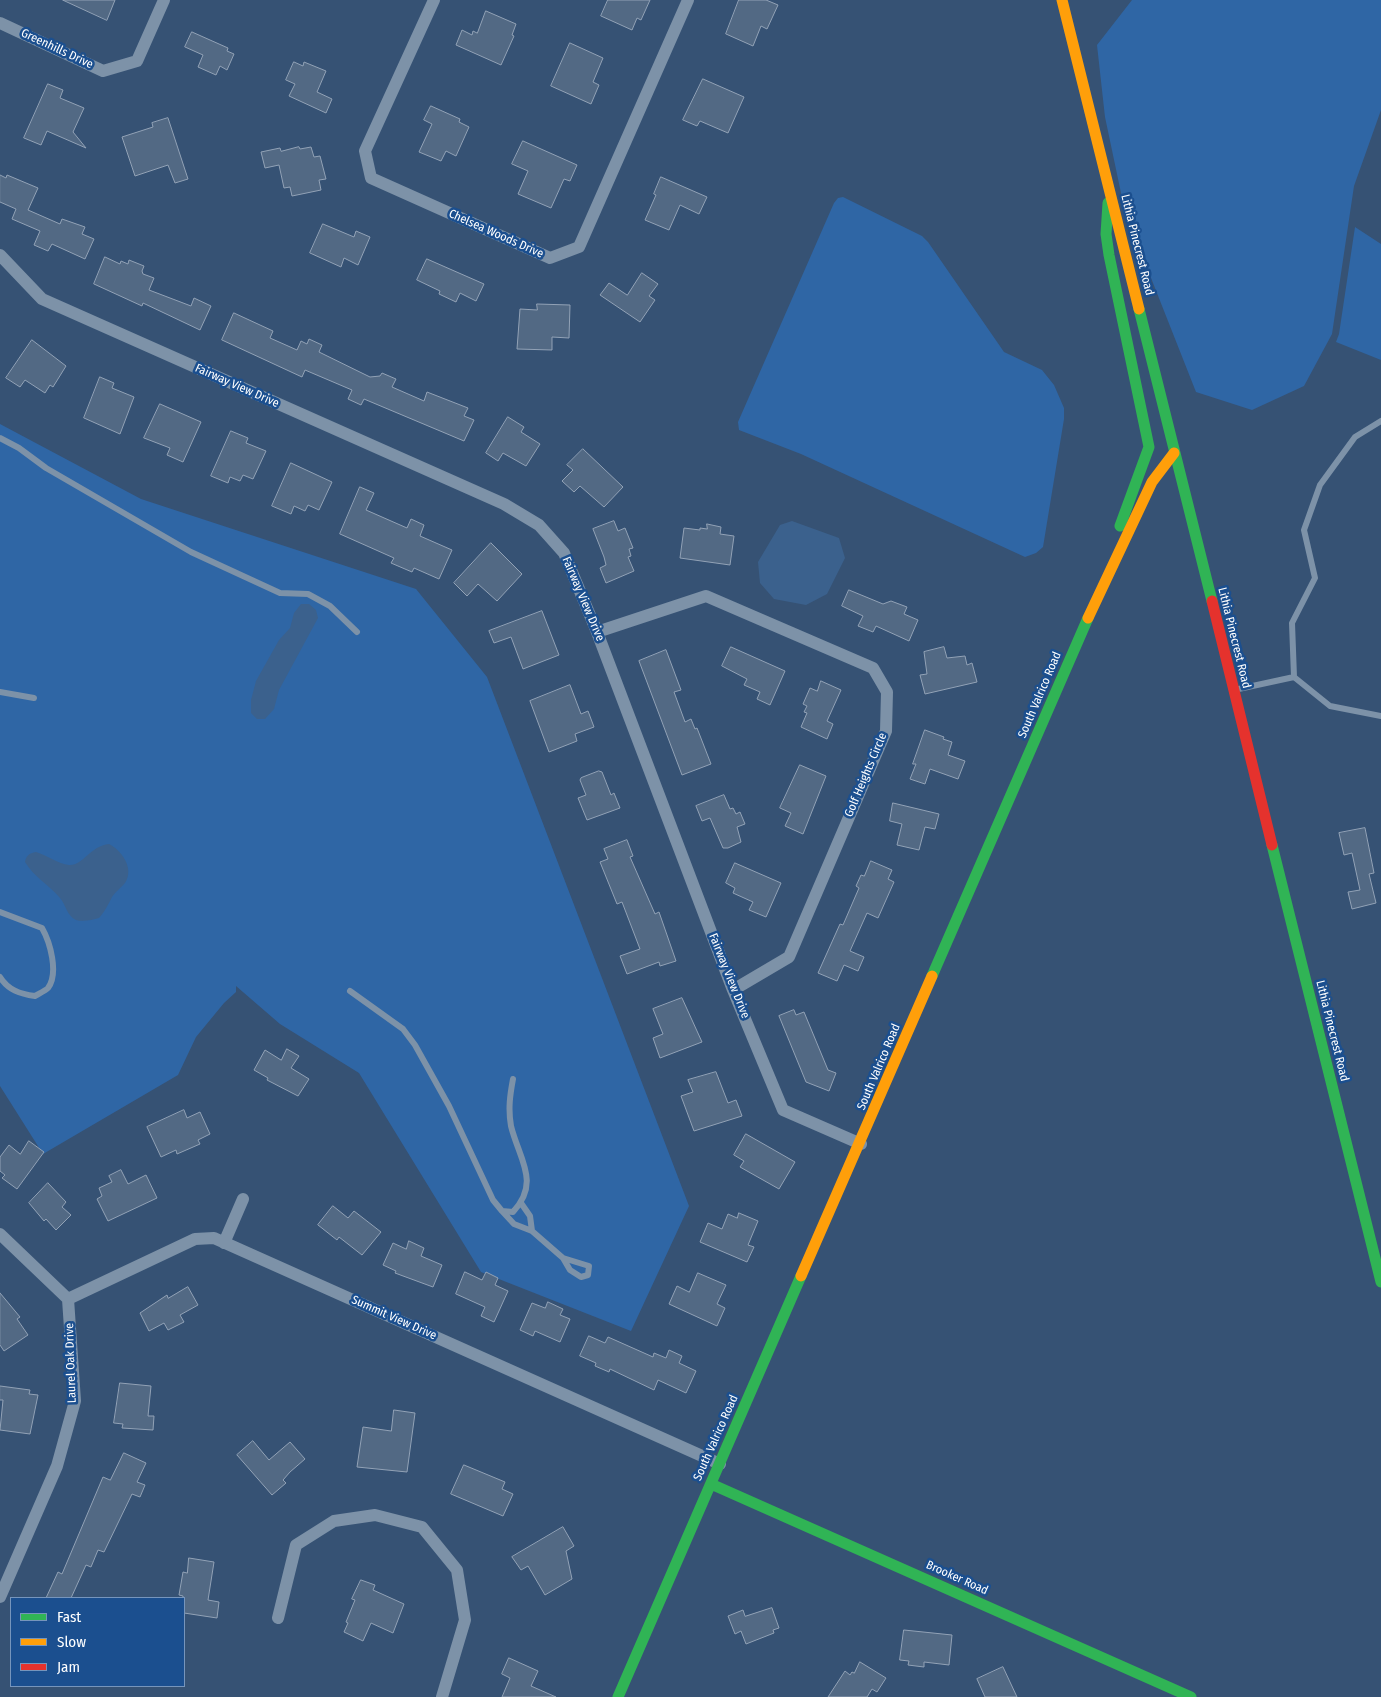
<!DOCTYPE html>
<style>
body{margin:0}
#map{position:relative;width:1381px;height:1697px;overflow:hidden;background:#365274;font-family:"Fira Sans Condensed",sans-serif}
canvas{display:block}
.legend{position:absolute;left:10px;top:1597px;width:175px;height:90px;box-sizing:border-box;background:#1b4f8f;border:1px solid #7695bc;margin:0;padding:6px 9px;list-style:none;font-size:15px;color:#fff}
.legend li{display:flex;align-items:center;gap:10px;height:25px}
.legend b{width:25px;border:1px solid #7695bc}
</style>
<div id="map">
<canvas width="1381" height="1697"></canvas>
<ul class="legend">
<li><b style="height:6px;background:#30b455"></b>Fast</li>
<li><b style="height:6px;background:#ff9f0a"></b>Slow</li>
<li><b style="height:6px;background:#e5322d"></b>Jam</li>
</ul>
</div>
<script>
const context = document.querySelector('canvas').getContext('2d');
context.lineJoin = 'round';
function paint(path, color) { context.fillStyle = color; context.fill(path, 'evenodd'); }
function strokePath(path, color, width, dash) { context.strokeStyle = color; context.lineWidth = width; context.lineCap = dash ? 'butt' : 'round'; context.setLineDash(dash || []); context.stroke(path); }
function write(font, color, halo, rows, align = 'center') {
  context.font = font + ' "Fira Sans Condensed",sans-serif'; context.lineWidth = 5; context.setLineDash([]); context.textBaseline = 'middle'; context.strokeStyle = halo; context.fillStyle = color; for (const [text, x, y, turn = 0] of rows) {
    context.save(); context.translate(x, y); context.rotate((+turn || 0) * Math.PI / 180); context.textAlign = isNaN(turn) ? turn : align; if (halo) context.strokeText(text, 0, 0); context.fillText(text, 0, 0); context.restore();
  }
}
paint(new Path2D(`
 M1132,0h249v110l-27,76 -22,148 -28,52 -52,24 -56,-18 -71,-180 -20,-95 -8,-72z
 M843,197l79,39 6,6 76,110 38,18 12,15 10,23v11l-21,128 -7,6 -11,4 -224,-103 -62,-24 -1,-8 96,-219 4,-5z
 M1355,227l26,17v116l-45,-18 3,-8z
 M0,424l141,75 275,90 71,88 202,529 -58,125 -150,-59 -122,-199 -79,-49 -44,-38v6l-12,11 -28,34 -18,38 -135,79 -43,-68z`), '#2f66a5');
paint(new Path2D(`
 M792,521l47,17 6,20 -18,36 -21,11 -32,-6 -14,-16 -2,-21 22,-37z
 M301,604h8l7,6 2,8 -39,72 -5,19 -9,10h-8l-6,-6v-13l5,-19 23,-41 11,-12 4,-15z
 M109,844c12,6 26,24 16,39 -4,5 -10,9 -13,14 -4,8 -7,14 -13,21 -7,2 -16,4 -23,2 -9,-4 -10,-15 -16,-22 -11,-13 -26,-21 -35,-36 1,-6 4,-9 11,-10 11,3 22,12 33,13 14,1 21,-19 40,-21z`), '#3b618d');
const building = new Path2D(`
 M63,0h52l-8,20z
 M608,0h42l-9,20 -4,-2 -5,12 -31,-14z
 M739,0h27l12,5 -11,24 -6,-3 -8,20 -27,-12z
 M486,11l30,13 -4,11 2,1 -13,29 -45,-20 6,-15 10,5 1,-4 4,2z
 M192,32l36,16 -1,3 7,3 -7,16 -7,-4 -4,9 -18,-8 5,-12 -18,-8z
 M570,43l33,15 -10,24 6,3 -8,19 -40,-18z
 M294,62l9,4 1,-4 22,9 -9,21 15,7 -6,14 -37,-17 6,-12 -9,-4z
 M703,79l41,18 -16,36 -28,-12 -3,5 -14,-6z
 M48,84l15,6 -3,8 24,10 -11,24 13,16 -39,-17 -6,14 -17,-7z
 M431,106l29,13 -1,3 10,5 -13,29 -10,-5 -5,10 -22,-9 13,-28 -8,-4z
 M168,118l20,61 -13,4 -7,-18 -33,11 -13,-39 31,-10 -1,-4z
 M523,141l54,24 -7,16 -6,-2 -13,29 -33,-14 10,-23 -16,-7z
 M299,147l1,2 11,-2 3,10 6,-1 6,23 -7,1 2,10 -29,6 -2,-9 -6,1 -5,-23 -14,3 -4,-16 19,-4 1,3z
 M0,175l6,3 1,-3 31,13 -10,22 32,14 2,-5 23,8 -3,7 12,5 -9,20 -33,-15 -4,7 -14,-6 6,-14 -28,-12 4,-10 -16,-7z
 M661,177l46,20 -8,17 -19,-9 -11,25 -24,-10 11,-25 -2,-1z
 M323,224l31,13 2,-6 14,6 -12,28 -14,-7 -3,9 -31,-14z
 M105,257l15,7 1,-3 7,3 1,-4 15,6 -2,5 1,3 11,4 -5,12 42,16 3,-8 17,8 -11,24 -57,-27 -1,3 -48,-22z
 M427,259l57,25 -8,17 -16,-8 -4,9 -17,-8 1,-3 -23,-11z
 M642,273l16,11 -9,12 6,4 -15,22 -40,-27 9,-12 18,12z
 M537,304l33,1 -1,33 -17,-1v13l-35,-1 3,-40 17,1z
 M234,313l39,18 -3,7 27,12 4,-9 6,3 2,-5 13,6 -3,7 51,25 10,-1 2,-3 14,6 -4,8 32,14 3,-9 41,16 -4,8 10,4 -10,21 -100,-42 -3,6 -13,-6 4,-9 -47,-20 -3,7 -80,-37z
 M32,340l34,26 -13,21 -3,-2 -5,8 -20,-13 -5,7 -14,-9z
 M100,377l14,6 -2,5 22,9 -14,37 -36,-16z
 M160,404l41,18 -18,40 -16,-7 3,-7 -26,-10z
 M508,417l16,10 -3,5 19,12 -14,22 -23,-13 -5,8 -12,-8z
 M231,431l17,7 -2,5 20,8 -13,28 -10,-4 -3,6 -10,-4 -2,6 -17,-7z
 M583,449l40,38 -19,20 -24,-21 -6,6 -12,-11 11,-11 -6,-5z
 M291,463l41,19 -13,28 -11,-5 -3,6 -11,-5 -3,8 -19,-8z
 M360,487l14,6 -8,17 41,18 4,-9 13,6 -4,11 32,14 -13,29 -25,-11 -2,4 -21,-9 3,-5 -54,-24z
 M614,521l4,10 7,-3 8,20 -4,1 2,7 -3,1 6,14 -28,12 -6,-15 6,-3 -2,-8 -11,-28z
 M707,524l14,3 -1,7 14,2 -4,29 -50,-7 4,-30 16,2v-2l7,1z
 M491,543l31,31 -25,27 -19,-17 -11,12 -13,-13z
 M849,590l34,14 8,-3 16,6 -3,7 14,6 -9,21 -33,-15 -3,6 -15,-6 5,-10 -21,-10z
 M542,611l17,44 -36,14 -12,-32 -17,6 -5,-12z
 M731,647l54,24 -15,34 -13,-6 3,-7 -16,-7 3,-6 -25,-13z
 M944,647l3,11 18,-2 2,9 5,-2 5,19 -52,12 -5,-19 7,-1 -3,-22z
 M666,650l15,40 -7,2 11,30 6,-3 4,10 2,-1 14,36 -29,11 -43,-114z
 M821,681l20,9 -14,31 6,3 -6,15 -26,-12 6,-14 -3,-1 3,-6 -4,-2 7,-16 7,3z
 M570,685l11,29 7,-3 6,16 -19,7 2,7 -28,11 -19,-51z
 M925,730l19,7 -1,2 9,3 -4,13 17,6 -7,18 -28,-10 -5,15 -15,-5 6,-15h-3z
 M800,765l26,11 -23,58 -18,-8 6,-13 -11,-5z
 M599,771l3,1 9,23 3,-2 6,15 -33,12 -9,-22 8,-3 -6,-15 1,-2z
 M724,795l6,14 3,-1 3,6 4,-2 5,12 -8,3 4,15 -13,6h-5l-13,-30 -8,3 -6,-15z
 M893,803l46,11 -4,15 -10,-2 -6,23 -22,-5 5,-21 -12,-3z
 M1365,828l9,45 -5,1 7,29 -24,6 -4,-17 12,-2 -8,-37 -8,2 -5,-22z
 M627,840l6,16 -3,1 25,57 4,-2 17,49 -16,5 -1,-4 -32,12 -7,-18 20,-7 -18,-47 -5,2 -17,-42 8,-3 -4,-10z
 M871,861l21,9 -4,9 6,3 -16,36 -11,-5 -17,38 14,6 -6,14 -14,-6 -7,16 -19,-8 22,-49 3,1 16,-37 -3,-2 5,-11 3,1z
 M735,863l46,20 -15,34 -17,-7 4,-8 -20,-9 2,-5 -9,-5z
 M682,998l20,44 -42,16 -7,-20 10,-4 -10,-25z
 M794,1010l2,5 8,-3 24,58 8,3 -7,18 -23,-9 -27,-66z
 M287,1049l12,7 -8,12 18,11 -11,17 -31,-16 1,-2 -14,-8 11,-20 16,10z
 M716,1072l12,31 8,-3 6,16 -48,15 -13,-35 12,-4 -5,-12z
 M184,1110l3,8 13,-6 10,22 -12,6 2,4 -23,10 -1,-4 -15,7 -14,-30z
 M746,1134l49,28 -16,27 -39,-22 4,-6 -10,-6z
 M29,1141l15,11 -27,37 -15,-11 3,-3 -5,-4v-14l9,-12 11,9z
 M121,1170l7,14 18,-9 11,23 -49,23 -11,-22 5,-3 -3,-8 13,-6 -3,-6z
 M48,1183l18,19 -4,5 9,8 -15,15 -10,-11 -2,2 -15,-18z
 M333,1206l15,12 6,-7 27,21 -19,23 -23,-18 -2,3 -19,-15z
 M739,1213l19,8 -10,24 6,2 -7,15 -47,-20 8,-19 14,6 6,-15 9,4z
 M409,1241l15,7 -3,8 21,9 -9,22 -38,-14 1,-2 -13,-6 10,-22 13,6z
 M465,1272l17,8 4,-8 12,6 -3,7 13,6 -14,31 -13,-6 4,-9 -29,-13z
 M698,1273l28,12 -9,19 8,4 -8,18 -48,-22 8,-18 12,6z
 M188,1287l10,18 -18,10 4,7 -16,8 -4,-7 -15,8 -9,-18 27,-18 1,3z
 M0,1293l20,24 -3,2 11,16 -24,16 -4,-6z
 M548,1302l15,7 -3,6 10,4 -10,23 -25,-11 -2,5 -13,-6 12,-27 13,5z
 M589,1336l16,7 3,-6 45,20 1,-4 12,5 3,-8 13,6 -3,7 17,8 -10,22 -28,-13 -4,10 -44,-21 -1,3 -14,-6 1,-3 -16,-7z
 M120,1383l31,3 -3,30h6l-1,14 -31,-2 1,-4 -9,-1z
 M0,1386l30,4 -1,4 9,1 -8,39 -30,-4 3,-30h-3z
 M394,1410l21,3 -8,59 -50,-5 6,-40 28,4z
 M253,1441l16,19 21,-18 15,17 -15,13 -7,8 3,3 -14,12 -35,-40z
 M124,1453l22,10 -9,19 8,3 -5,12 -8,-3 -28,58 -6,-2 -7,17 -5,-2 -15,33h-25l12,-26 4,2 41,-97 7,3z
 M464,1465l41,17 -3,7 11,5 -10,22 -52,-22z
 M563,1527l11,19 -8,5 6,28 -27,16 -17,-29 -7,4 -9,-13z
 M189,1558l25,4 -6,38 11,2 -2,16 -33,-5 -1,-17 -4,-1 4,-23 4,1z
 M361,1580l14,5 -2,5 31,14 -11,29 -22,-10 -8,18 -19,-9 4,-9 -2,-1 9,-22 -3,-1z
 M772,1608l7,20 -6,2 1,3 -28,11 -5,-13 -6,3 -7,-18 15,-6 2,6z
 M904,1630l48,5 -3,30 -25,-3v5l-16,-2 1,-4 -9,-1z
 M509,1658l29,13 -7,15 25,11h-54l8,-19 -8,-4z
 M860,1662l26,16 -9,14 -5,-3 -5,8h-39l17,-26 5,4 2,-3 2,1z
 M1003,1667l14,30h-32l-8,-18z`);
paint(building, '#526984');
strokePath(building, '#92a2b6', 1);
strokePath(new Path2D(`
 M1381,421l-26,16 -35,48 -16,45 11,48 -23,45 2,54 36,29 51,10
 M0,438l19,10 27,20 145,84 89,41 28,1 22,12 27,26
 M1234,690l60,-13
 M0,692l34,6
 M0,912l42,16c8,14 17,45 6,60 -3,3 -10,6 -13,8 -15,-2 -27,-6 -35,-19
 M350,991l53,38 12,16 34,61 44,94 9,11 11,1c28,-30 6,-53 -2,-86 -3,-17 -1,-31 2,-47
 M521,1203l9,13 2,15
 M502,1211l12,13 18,7 31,27 7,12 11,7 7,-2 1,-9 -26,-8`), '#7d92a8', 6);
strokePath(new Path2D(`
 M434,0l-69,151 6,27 179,80 29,-11 109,-247
 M0,23l103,48 34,-10 27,-61
 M0,255l42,44 462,205 35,21 25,28 33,79 136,358 50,120 78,34
 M597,632l109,-36 167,72 14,24 -1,39 -97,226 -56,33
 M0,1234l68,65 7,102 -18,65 -57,131
 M224,1243l19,-44
 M68,1299l127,-60 19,-1 506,226
 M278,1618l18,-73 38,-24 41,-6 47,12 35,43 8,50 -23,77`), '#7d92a8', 12);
strokePath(new Path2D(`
 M1108,203l-2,31 3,21 40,192 -29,79
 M1139,309l73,292
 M1272,845l109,437
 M932,976l156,-358
 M711,1484l480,213
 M618,1697l183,-421`), '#30b455', 11);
strokePath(new Path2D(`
 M1062,0l77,309
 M1088,618l64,-136 22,-29
 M801,1276l131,-300`), '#ff9f0a', 11);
strokePath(new Path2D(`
 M1212,601l60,244`), '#e5322d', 11);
write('12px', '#fff', '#1b4f8f', [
 ["Greenhills Drive",57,49,25],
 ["Chelsea Woods Drive",496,234,24],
 ["Lithia Pinecrest Road",1137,245,76],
 ["Fairway View Drive",237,386,24],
 ["Fairway View Drive",583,599,67],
 ["Lithia Pinecrest Road",1234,638,76],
 ["South Valrico Road",1040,695,-67],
 ["Golf Heights Circle",866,775,-67],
 ["Fairway View Drive",729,976,68],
 ["Lithia Pinecrest Road",1332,1031,76],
 ["South Valrico Road",879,1067,-67],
 ["Summit View Drive",394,1318,24],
 ["Laurel Oak Drive",71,1363,-92],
 ["South Valrico Road",716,1438,-66],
 ["Brooker Road",957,1578,24]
]);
</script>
